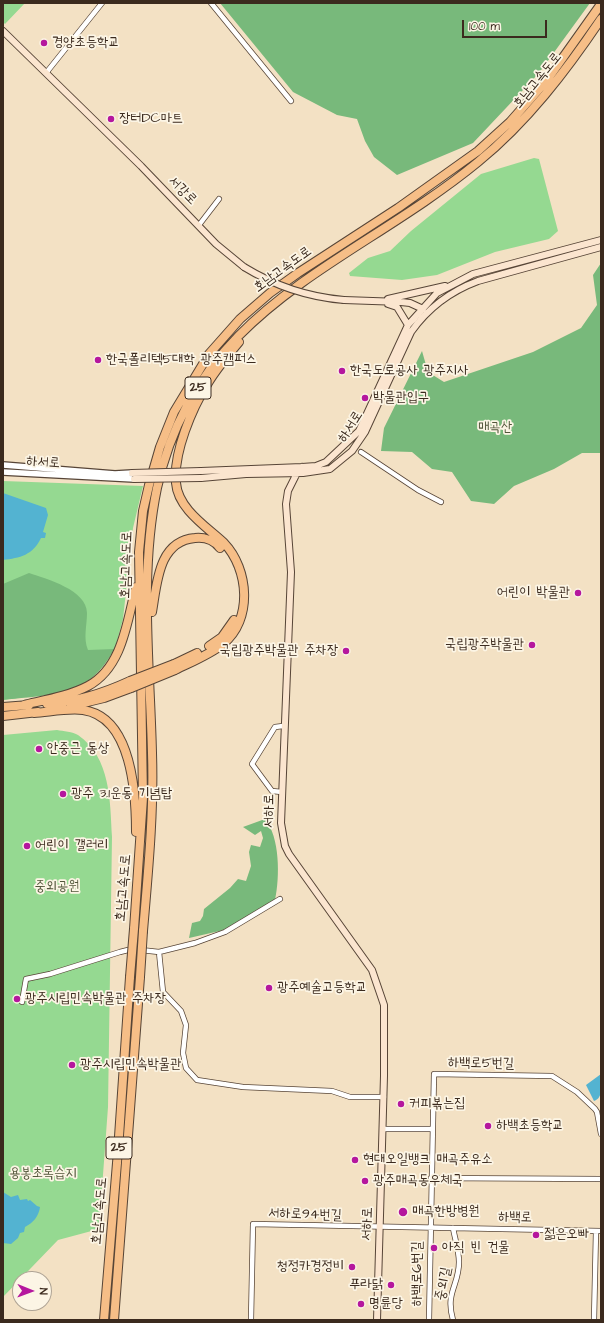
<!DOCTYPE html>
<meta charset="utf-8">
<style>
body{margin:0}
#map{position:relative;width:604px;height:1323px;overflow:hidden;background:#f3e1c4;font-family:"Architects Daughter",sans-serif}
canvas{display:block}
.frame{position:absolute;inset:0;border:4px solid #3b2a1e;pointer-events:none}
.north{position:absolute;left:12px;top:1271px;width:40px;height:40px;box-sizing:border-box;background:#fcf5e5;border:1px solid #afa495;border-radius:50%;rotate:91deg;font-size:11px;font-weight:700;line-height:16px;text-align:center;color:#3b2a1e}
.north::after{content:'';display:block;margin:auto;width:14px;height:18px;background:#b5179e;clip-path:polygon(50% 0,100% 100%,50% 72%,0 100%)}
.scale{position:absolute;left:462px;top:20px;width:85px;height:18px;box-sizing:border-box;border:2px solid #3b2a1e;border-top:0;padding-left:5px;font-size:12px;line-height:14px;white-space:nowrap;color:#3b2a1e;-webkit-text-stroke:3px #fcf5e5;paint-order:stroke}
</style>
<div id="map">
<canvas width="604" height="1323"></canvas>
<div class="frame"></div>
<div class="north">N</div>
<div class="scale">100 m</div>
</div>
<script>
const context = document.querySelector('canvas').getContext('2d');
context.lineJoin = 'round';
function paint(path, color) { context.fillStyle = color; context.fill(path, 'evenodd'); }
function strokePath(path, color, width, dash) { context.strokeStyle = color; context.lineWidth = width; context.lineCap = dash ? 'butt' : 'round'; context.setLineDash(dash || []); context.stroke(path); }
function write(font, color, halo, rows, align = 'center') {
  context.font = font + ' "Architects Daughter","Poor Story",sans-serif'; context.lineWidth = 3.5; context.setLineDash([]); context.textBaseline = 'middle'; context.strokeStyle = halo; context.fillStyle = color; for (const [text, x, y, turn = 0] of rows) {
    context.save(); context.translate(x, y); context.rotate((+turn || 0) * Math.PI / 180); context.textAlign = isNaN(turn) ? turn : align; if (halo) context.strokeText(text, 0, 0); context.fillText(text, 0, 0); context.restore();
  }
}
paint(new Path2D(`
 M3,3h22l-20,21 -2,-2z
 M534,158l5,1 19,72 -9,8 -54,13 -58,23 -35,5 -52,-4 -1,-3 19,-15 22,-7 21,-20 70,-57z
 M3,481l140,5 -10,42 -10,91 -8,30 -17,23 -38,20 -57,8z
 M57,730c6,1 16,2 21,5 33,23 32,66 34,102l-4,270 -9,122 -41,11 -55,57v-562z`), '#95d991');
paint(new Path2D(`
 M220,3h370l-51,70 -66,70 -76,32 -23,-18 -9,-16 -8,-22 -20,-4 -44,-23z
 M601,263v190h-19l-28,16 -40,17 -20,18 -23,-3 -19,-29 -20,-3 -20,-17 -31,-1 3,-23 38,-77 6,21 16,10 89,-30 48,-24 16,-23 -4,-30z
 M29,573c18,6 58,17 58,40 0,13 -4,25 1,37l27,-1c-5,7 -10,16 -16,22 -22,26 -65,25 -96,29v-116z
 M265,819c15,18 15,58 10,81l-51,30 -35,8 3,-15 8,-2 3,-5 1,-7 26,-21 8,-9 8,2 5,-15 -2,-14 2,-7 9,2 3,-9 -2,-7 -6,4 -12,-8z`), '#78b97b');
paint(new Path2D(`
 M3,493l43,15 2,7 -5,17 3,1 -1,5h-4c-8,17 -21,20 -38,22z
 M601,1074c0,9 3,24 -7,27l-8,-16z
 M3,1192l8,5 7,-2 2,5 7,-1 1,2 2,-1 7,6 3,1c-1,9 -7,16 -15,20l-1,5 -4,1 -2,5 -7,6 -8,-1z`), '#53b3d1');
const minor = new Path2D(`
 M211,3l80,98
 M46,73l56,-70
 M199,225l20,-26
 M361,452l57,38 23,12
 M282,792l-10,-1 -20,-27 23,-37 8,-1
 M159,952l4,40 18,19 5,14 -3,28 3,15 11,12 46,7 89,4 18,6h34
 M22,1002l4,-23 24,-5 70,-22 12,-3 27,3 36,-9 30,-11 55,-33
 M383,1129h49
 M431,1178l170,1
 M251,1320l2,-96 348,7
 M429,1320l5,-246 118,2 25,16 18,17 2,3 4,22
 M453,1320c-8,-28 6,-34 6,-58 0,-11 -4,-23 -6,-34
 M594,1320l2,-89`);
const tertiary = new Path2D(`
 M3,465l112,9 17,-1
 M3,472l131,7`);
const secondary = new Path2D(`
 M3,31l138,135 75,78 28,23
 M388,299l57,-13
 M344,300l57,2 9,1 13,6
 M388,304l9,3 11,18
 M302,467l-5,6 -9,18 -2,13 5,68 -10,251 4,23 4,8 83,116 12,35v71l-7,244
 M201,471l101,-4 14,-1 10,-4 33,-31 49,-106 29,-32 36,-19 128,-34
 M201,478l45,-4 57,-1 27,-4 22,-18 13,-19 46,-100c17,-24 40,-41 67,-51l123,-34`);
const motorway = new Path2D(`
 M152,612c5,-28 6,-71 43,-74 9,-1 19,2 25,10
 M209,646l13,-9 12,-17
 M174,664l23,-11
 M175,670c16,-8 34,-15 48,-26 30,-24 26,-75 1,-101 -17,-16 -46,-34 -48,-60 -3,-30 16,-75 32,-100 9,-15 20,-28 31,-41
 M47,704c29,-2 57,-11 83,-23
 M24,705c21,-5 45,-9 64,-19 35,-19 39,-65 48,-99
 M71,706l33,-8 27,-10
 M3,707l26,-2
 M34,713c15,-1 34,-5 49,-3 49,7 53,84 53,122
 M3,716l35,-4
 M134,929l9,-131 -4,-246 4,-41 6,-26 11,-38 14,-35 35,-58 31,-35 30,-26 28,-20 100,-65 80,-57 32,-29 37,-42 54,-76
 M143,931c5,-59 11,-118 9,-178 -2,-87 -13,-178 5,-265 40,-183 194,-222 321,-326 49,-40 88,-91 123,-143
 M104,1320l14,-169 12,-174
 M114,1320l26,-343`);
strokePath(minor, '#574537', 6);
strokePath(tertiary, '#574537', 8);
strokePath(secondary, '#574537', 8);
strokePath(motorway, '#574537', 10);
strokePath(minor, '#fff', 4.5);
strokePath(tertiary, '#fff', 5.5);
strokePath(secondary, '#fbe5cf', 6);
strokePath(motorway, '#f6be87', 8);
const secondaryBridge = new Path2D(`
 M244,267c31,19 63,30 100,33
 M132,473l69,-2
 M134,479l67,-1`);
const motorwayBridge = new Path2D(`
 M130,681l44,-17
 M131,688l44,-18
 M130,977l4,-48
 M140,977l3,-46`);
strokePath(secondaryBridge, '#574537', 8, []);
strokePath(motorwayBridge, '#574537', 10, []);
strokePath(secondaryBridge, '#fbe5cf', 6);
strokePath(motorwayBridge, '#f6be87', 8);
for (const [x, y, r, color] of [
 [44,43,4,"#b5179e"],
 [111,119,4,"#b5179e"],
 [98,360,4,"#b5179e"],
 [342,371,4,"#b5179e"],
 [365,398,4,"#b5179e"],
 [578,593,4,"#b5179e"],
 [532,645,4,"#b5179e"],
 [346,651,4,"#b5179e"],
 [39,749,4,"#b5179e"],
 [63,794,4,"#b5179e"],
 [27,846,4,"#b5179e"],
 [269,988,4,"#b5179e"],
 [17,999,4,"#b5179e"],
 [72,1065,4,"#b5179e"],
 [401,1104,4,"#b5179e"],
 [488,1126,4,"#b5179e"],
 [355,1160,4,"#b5179e"],
 [365,1181,4,"#b5179e"],
 [403,1212,5,"#b5179e"],
 [536,1235,4,"#b5179e"],
 [434,1248,4,"#b5179e"],
 [352,1267,4,"#b5179e"],
 [391,1285,4,"#b5179e"],
 [361,1304,4,"#b5179e"]
]) { const dot = new Path2D(); dot.arc(x, y, r, 0, 2 * Math.PI); context.fillStyle = color; context.fill(dot); strokePath(dot, '#fcf5e5', 1.5); }
for (const [x, y, w] of [
 [198,388,26],
 [119,1148,26]
]) { const box = new Path2D(); box.roundRect(x - w / 2, y - 11, w, 22, 3); context.fillStyle = '#fcf5e5'; context.fill(box); strokePath(box, '#3b2a1e', 1); }
write('bold 13px', '#3b2a1e', null, [
 ["25",198,388],
 ["25",119,1148]
]);
write('14px', '#3b2a1e', '#fcf5e5', [
 ["경양초등학교",52,43],
 ["장터DC마트",119,119],
 ["한국폴리텍5대학 광주캠퍼스",106,360],
 ["한국도로공사 광주지사",350,371],
 ["박물관입구",373,398],
 ["어린이 박물관",570,593,"right"],
 ["국립광주박물관",524,645,"right"],
 ["국립광주박물관 주차장",338,651,"right"],
 ["안중근 동상",47,749],
 ["광주 3.1운동 기념탑",71,794],
 ["어린이 갤러리",35,846],
 ["광주예술고등학교",277,988],
 ["광주시립민속박물관 주차장",25,999],
 ["광주시립민속박물관",80,1065],
 ["커피볶는집",409,1104],
 ["하백초등학교",496,1126],
 ["현대오일뱅크 매곡주유소",363,1160],
 ["광주매곡동우체국",373,1181],
 ["매곡한방병원",412,1212],
 ["젊은오빠",544,1235],
 ["아직 빈 건물",442,1248],
 ["청정카경정비",344,1267,"right"],
 ["푸라닭",383,1285,"right"],
 ["명륜당",369,1304]
], 'left');
write('14px', '#3b2a1e', '#fcf5e5', [
 ["호남고속도로",538,81,-51],
 ["서강로",182,191,45],
 ["호남고속도로",283,270,-36],
 ["하서로",351,427,-58],
 ["하서로",43,463,4],
 ["호남고속도로",127,565,-88],
 ["서하로",270,811,-90],
 ["호남고속도로",124,888,-85],
 ["하백로5번길",481,1064,1],
 ["호남고속도로",100,1211,-85],
 ["서하로94번길",305,1215,2],
 ["하백로",515,1218,1],
 ["서하로",368,1224,-88],
 ["하백로6번길",418,1274,-90],
 ["중외길",444,1284,-79]
]);
write('14px', '#52563b', '#fcf5e5', [
 ["매곡산",495,428],
 ["중외공원",57,887],
 ["용봉초록습지",43,1174]
]);
</script>
